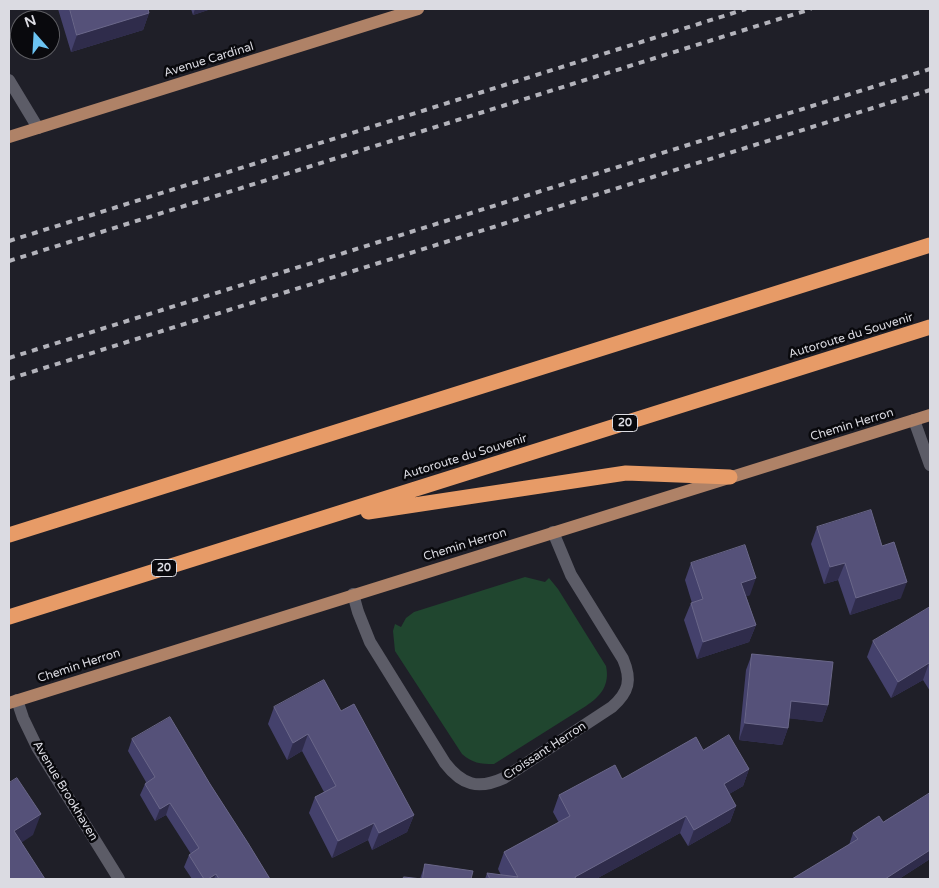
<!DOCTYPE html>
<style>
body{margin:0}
#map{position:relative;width:939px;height:888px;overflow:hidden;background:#1f1f28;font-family:"Varela Round",sans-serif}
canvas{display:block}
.frame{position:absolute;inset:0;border:10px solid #dbdbe2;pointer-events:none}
.north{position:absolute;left:10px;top:10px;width:50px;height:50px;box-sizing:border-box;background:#09090d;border:1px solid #5d5d62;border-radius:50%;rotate:341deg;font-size:14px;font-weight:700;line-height:20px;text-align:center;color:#dbdbe2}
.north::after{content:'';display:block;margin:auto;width:18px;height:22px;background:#6bc3f2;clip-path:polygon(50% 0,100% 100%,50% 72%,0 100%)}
</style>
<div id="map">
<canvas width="939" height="888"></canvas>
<div class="frame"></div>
<div class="north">N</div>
</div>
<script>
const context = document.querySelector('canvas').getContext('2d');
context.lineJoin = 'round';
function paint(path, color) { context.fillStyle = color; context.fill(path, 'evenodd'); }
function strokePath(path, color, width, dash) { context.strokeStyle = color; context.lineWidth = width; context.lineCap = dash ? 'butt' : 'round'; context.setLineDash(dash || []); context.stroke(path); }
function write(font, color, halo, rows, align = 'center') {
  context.font = font + ' "Varela Round",sans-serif'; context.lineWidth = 5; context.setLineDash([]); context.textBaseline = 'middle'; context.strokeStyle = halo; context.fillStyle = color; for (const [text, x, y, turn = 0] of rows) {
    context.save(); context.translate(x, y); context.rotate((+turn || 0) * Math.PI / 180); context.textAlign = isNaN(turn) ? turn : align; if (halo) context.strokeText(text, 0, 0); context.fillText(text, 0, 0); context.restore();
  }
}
paint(new Path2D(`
 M525,577l20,5 4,-4 9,11 48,77c4,19 -5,30 -20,40l-92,58c-14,0 -22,-1 -32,-10l-67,-103 -2,-20 2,-7 6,3 5,-9 8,-6z`), '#20462f');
strokePath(new Path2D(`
 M9,80l29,48
 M914,420l16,45
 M353,594l5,18 12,30 75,121c17,22 33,27 59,15l108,-71c17,-15 20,-27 11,-48l-52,-84 -18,-43
 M17,700l6,18 14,29 82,132`), '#5c5c67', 12);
strokePath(new Path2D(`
 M9,137l409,-128
 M9,703l921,-288`), '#af8267', 12);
strokePath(new Path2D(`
 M368,512l258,-39 104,4
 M9,535l921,-290
 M9,617l921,-290`), '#e79b67', 15);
strokePath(new Path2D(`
 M9,241l737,-232
 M9,261l802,-252
 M9,358l921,-289
 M9,379l921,-289`), '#b3b3bb', 4, [6, 6]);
paint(new Path2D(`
 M58,9h90l1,4 -6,17 -72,22z
 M191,9h20l-18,6z
 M817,527l65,19 19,52 -51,17 -12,-35 -14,4 -13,-40z
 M691,563l59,32 -4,1 10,29 -7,17 -52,17 -13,-39 7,-17h1l-7,-23z
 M930,607v84l-7,-11 -32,18 -24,-41 6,-16z
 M752,654l76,51 -6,17 -33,-4 -1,10 -6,17 -43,-5 7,-70z
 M274,707l67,4 73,104 -7,17 -35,18 -4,-10 -36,18 -23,-45 6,-16 9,-5 -22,-41 -15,9 -19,-36z
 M132,739l78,45 60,95h-78l-8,-12 5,-12 2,-1 -25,-39 -11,6 -15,-26 5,-11 1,-2 -18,-31z
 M749,769l-6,17 -14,8 7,12 -6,16 -42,24 -8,-13 -84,46h-111l2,-6 14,2 -3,-6 6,-17 55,-29 -6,-11 6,-17 63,-16z
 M883,822l47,37 -31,20h-107l57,-34 4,-12z
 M425,864l46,15h-68l1,-2 16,2z`), '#44416c');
paint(new Path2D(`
 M195,9h16l-18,6z
 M149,13l-6,17 -72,22 6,-17z
 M845,563l-7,17 -14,4 6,-17z
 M756,578l-6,17 -15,5 6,-17z
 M907,582l-6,16 -51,17 6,-17z
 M756,625l-7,17 -52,17 6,-17z
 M929,663l-6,17 -32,18 7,-16z
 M791,701l37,4 -6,17 -37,-4z
 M745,723l43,5 -6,17 -43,-5z
 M308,734l-6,17 -15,9 6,-17z
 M749,769l-6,17 -26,15 7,-17z
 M170,803l-4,12 -11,6 5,-12z
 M736,806l-6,16 -42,24 6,-16z
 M41,814l-8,21 -24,16 5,-20z
 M414,815l-7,17 -35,18 7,-17z
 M686,816l-6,17 -84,46h-22l1,-2z
 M374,823l-6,17 -36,18 6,-17z
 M930,850v9l-31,20h-14z
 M216,874l-2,5h-6z`), '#2f2c4b');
const building = new Path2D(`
 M70,9h78l1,4 -72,22z
 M871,510l11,36 12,-4 13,40 -51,16 -11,-35 -15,4 -13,-40z
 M745,545l11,33 -15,5 15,42 -53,17 -12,-39 12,-4 -12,-36z
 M930,607v58l-1,-2 -31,19 -25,-41z
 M752,654l81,8 -5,43 -37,-4 -3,27 -43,-5z
 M324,680l17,31 13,-7 60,111 -35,18 -5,-10 -36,18 -23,-44 21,-11 -28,-52 -15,9 -19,-36z
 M170,717l40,67 38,59 22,36h-51l-3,-5 -8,5h-4l-15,-24 10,-7 -29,-45 -10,6 -15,-25 10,-7 -23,-38z
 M729,735l20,34 -25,15 12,22 -42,24 -8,-14 -111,61 1,2h-86l-3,-6 31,4 -14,-25 66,-36 -11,-21 56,-30 7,14 74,-42 7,13z
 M17,778l24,36 -27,17 31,48h-36v-96z
 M930,793v57l-45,29h-93l66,-40 -5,-6 26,-17 4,6z
 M425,864l48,7 -2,8h-48z
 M404,877l18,2h-19z`);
paint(building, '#555179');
strokePath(building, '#6a6789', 1);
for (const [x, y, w] of [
 [625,423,25],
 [164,568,25]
]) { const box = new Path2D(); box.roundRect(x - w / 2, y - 8.5, w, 17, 4); context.fillStyle = '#09090d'; context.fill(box); strokePath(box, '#dbdbe2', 1); }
write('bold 11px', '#dbdbe2', null, [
 ["20",625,423],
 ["20",164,568]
]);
write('12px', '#dbdbe2', '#09090d', [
 ["Avenue Cardinal",209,60,-17],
 ["Autoroute du Souvenir",851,336,-17],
 ["Chemin Herron",852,425,-17],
 ["Autoroute du Souvenir",465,457,-17],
 ["Chemin Herron",465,545,-17],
 ["Chemin Herron",79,666,-18],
 ["Croissant Herron",545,751,-33],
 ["Avenue Brookhaven",65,791,59]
]);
</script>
